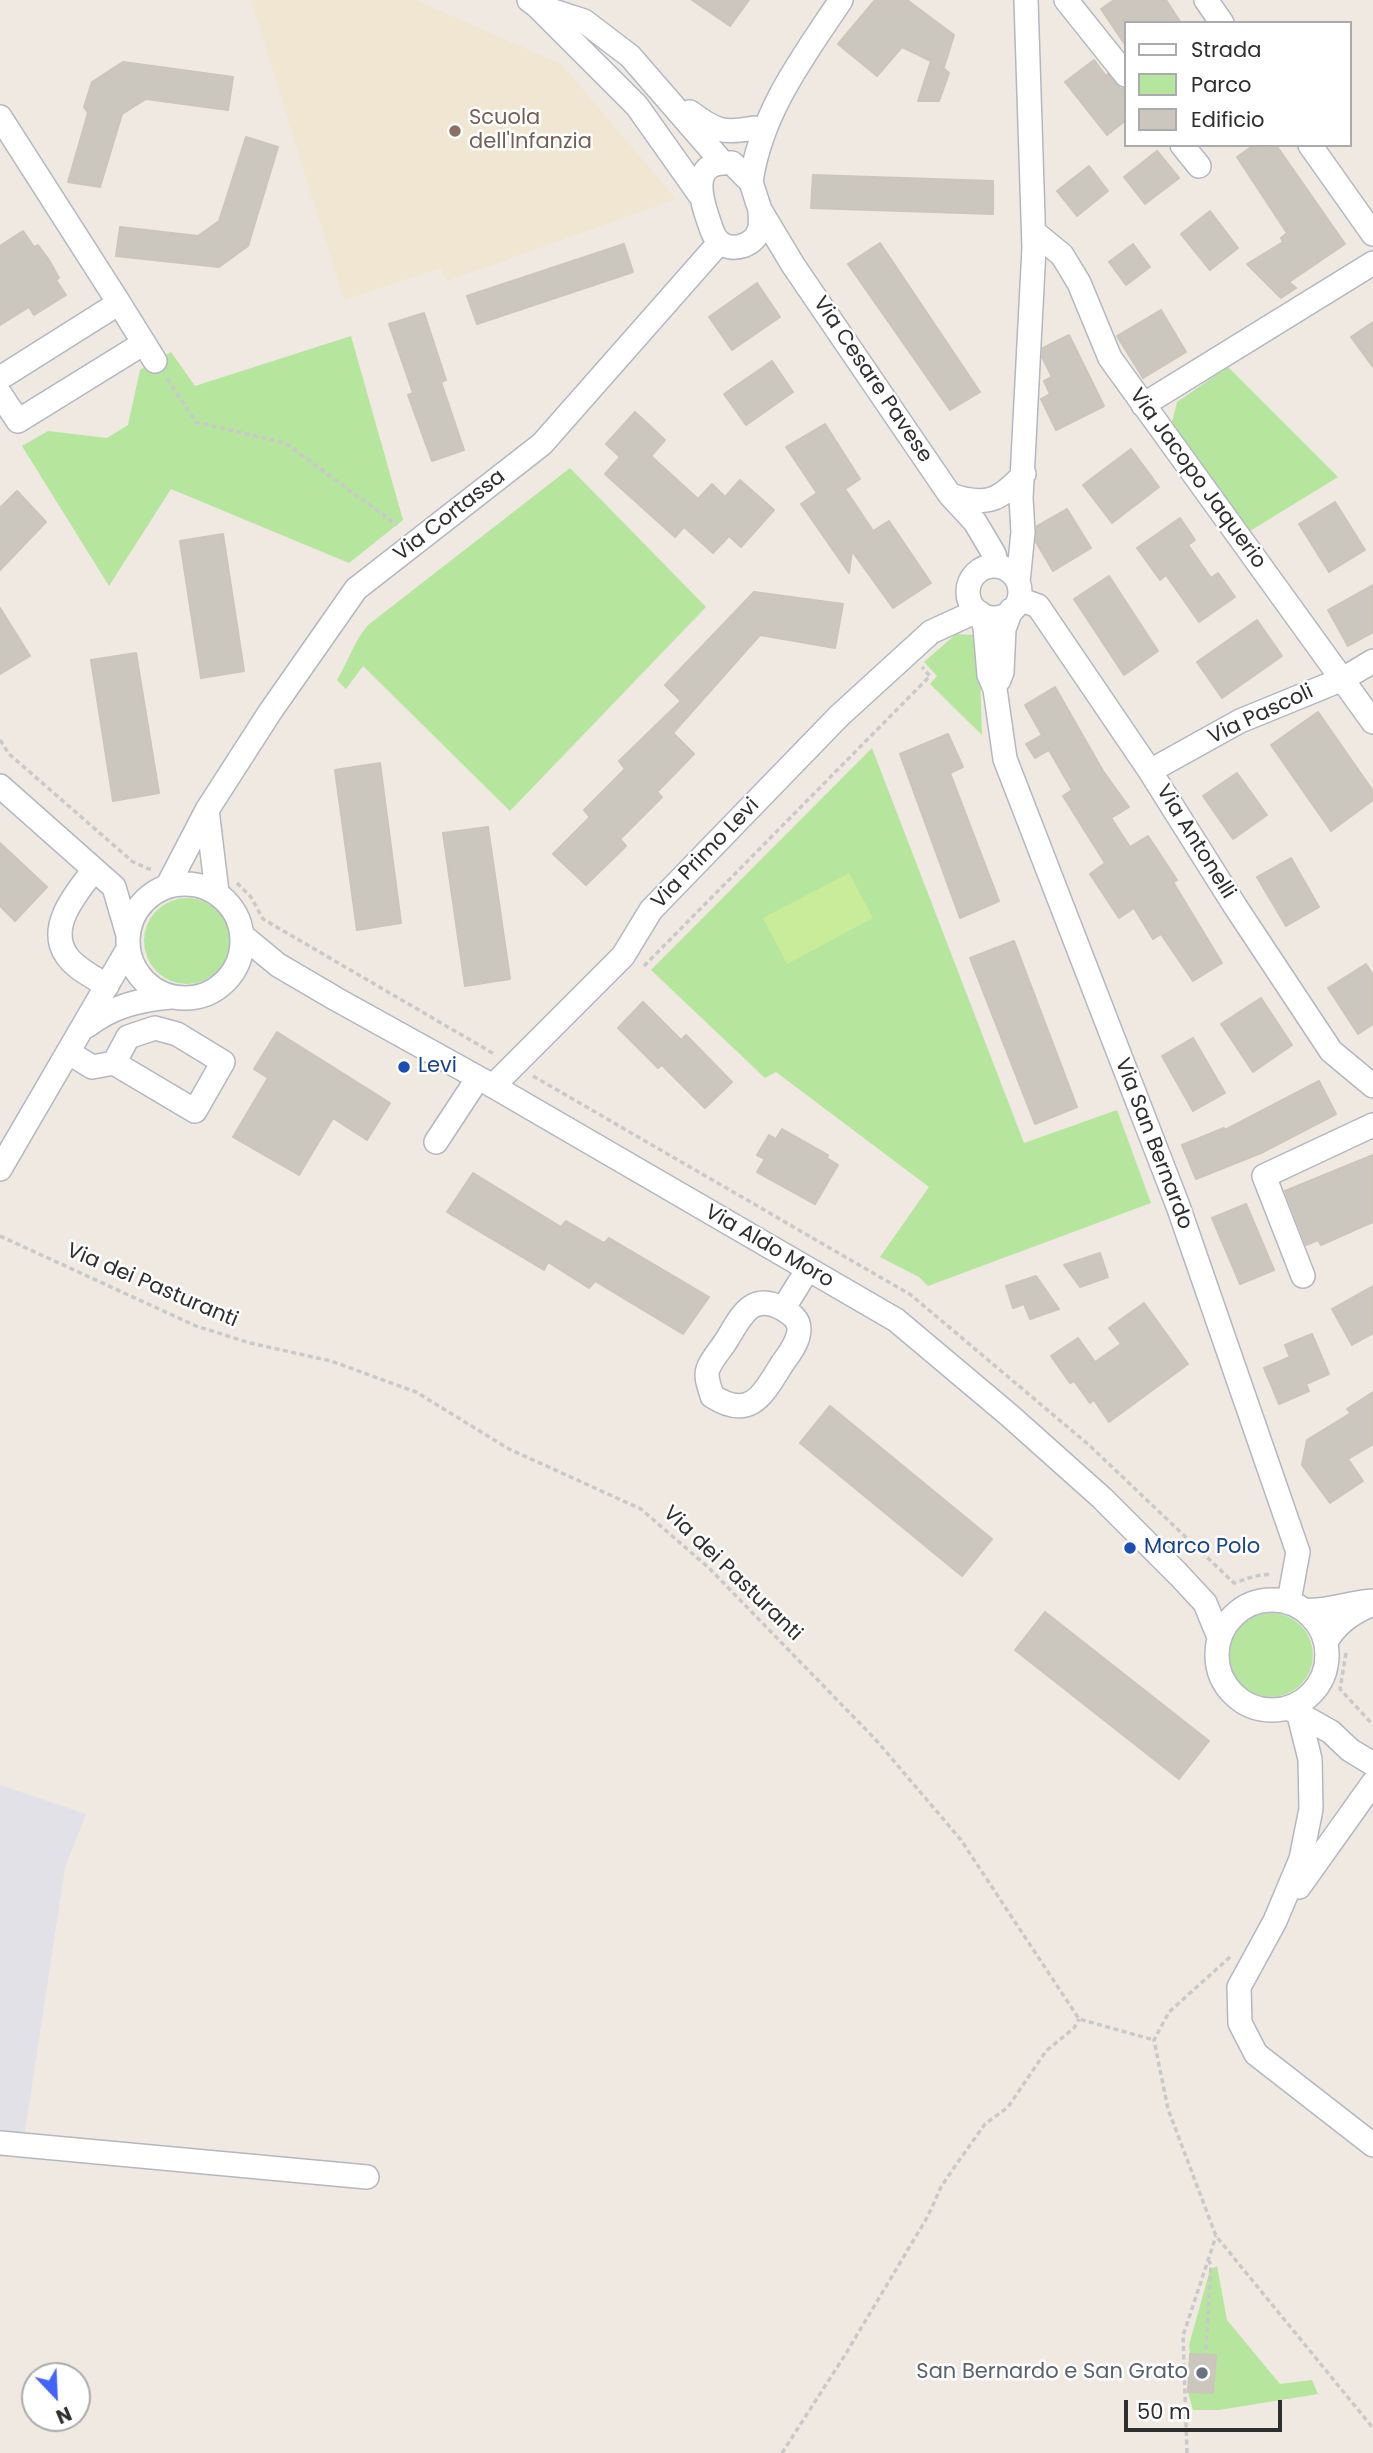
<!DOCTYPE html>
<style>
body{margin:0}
#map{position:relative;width:1373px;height:2453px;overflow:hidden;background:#efe9e1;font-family:Poppins,sans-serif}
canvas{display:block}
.legend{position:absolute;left:1124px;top:21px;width:228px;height:126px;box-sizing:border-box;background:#fff;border:2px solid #ababab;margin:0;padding:9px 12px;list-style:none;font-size:21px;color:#2e2e2e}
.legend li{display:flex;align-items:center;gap:14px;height:35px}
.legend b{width:35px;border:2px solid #ababab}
.north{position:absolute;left:21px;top:2362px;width:70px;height:70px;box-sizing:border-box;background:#fff;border:2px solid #ababab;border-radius:50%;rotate:157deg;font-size:19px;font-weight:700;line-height:28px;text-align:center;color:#2e2e2e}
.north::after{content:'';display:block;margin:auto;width:24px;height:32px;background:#4264fb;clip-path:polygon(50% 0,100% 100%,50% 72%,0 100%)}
.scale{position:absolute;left:1124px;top:2400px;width:158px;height:32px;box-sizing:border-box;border:4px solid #2e2e2e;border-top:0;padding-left:9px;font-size:21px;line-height:24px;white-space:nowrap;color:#2e2e2e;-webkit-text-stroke:5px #fff;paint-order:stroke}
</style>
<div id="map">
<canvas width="1373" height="2453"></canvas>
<ul class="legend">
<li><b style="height:9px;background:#fff"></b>Strada</li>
<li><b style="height:19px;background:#b6e59e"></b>Parco</li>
<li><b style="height:19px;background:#cbc7bf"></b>Edificio</li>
</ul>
<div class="north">N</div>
<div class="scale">50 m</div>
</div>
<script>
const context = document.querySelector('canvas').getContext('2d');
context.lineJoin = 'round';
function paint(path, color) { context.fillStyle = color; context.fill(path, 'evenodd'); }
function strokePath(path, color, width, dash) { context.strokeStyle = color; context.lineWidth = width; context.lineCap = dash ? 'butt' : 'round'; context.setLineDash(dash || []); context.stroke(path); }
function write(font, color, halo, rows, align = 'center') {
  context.font = font + ' Poppins,sans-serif'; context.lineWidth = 5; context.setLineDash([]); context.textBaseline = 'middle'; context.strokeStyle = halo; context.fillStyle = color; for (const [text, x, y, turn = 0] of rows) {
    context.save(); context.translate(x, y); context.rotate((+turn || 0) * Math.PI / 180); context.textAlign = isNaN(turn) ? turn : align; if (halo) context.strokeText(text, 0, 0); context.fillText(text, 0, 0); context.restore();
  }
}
paint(new Path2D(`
 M0,1785l86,29 -21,54 -43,283 -22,6z`), '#e3e1e8');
paint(new Path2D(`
 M251,0h164l146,64 115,135 -229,82 -6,-13 -97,32z`), '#f0e6d1');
paint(new Path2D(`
 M351,336l52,184 -54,43 -178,-74 -62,97 -87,-140 26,-15 59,7 21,-13 12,-55 31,-18 24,34z
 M1228,367l110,110 -88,54 -78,-109 5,-20z
 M570,468l136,139 -196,204 -147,-145 -17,23 -9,-9c11,-18 17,-39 31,-55z
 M956,634l19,1 4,6 3,94 -52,-51 7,-8 -13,-14z
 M872,748l152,395 93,-33 34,93 -223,83 -9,-9 -39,-20 49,-70 -153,-115 -11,6 -114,-108z
 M144 941a43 43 0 1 1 86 0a43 43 0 1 1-86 0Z
 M1229 1655a42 42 0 1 1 84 0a42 42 0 1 1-84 0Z
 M1217,2266l10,54 53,64 32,-4 6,14 -99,16h-26l-5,-18h25l2,-37 -25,-1 -1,-9 21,-75z`), '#b6e59e');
paint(new Path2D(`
 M849,873l24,45 -86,46 -24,-46z`), '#c9ec9a');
const building = new Path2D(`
 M692,0h57l-19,26z
 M875,0h32l47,35 -10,32 -3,-1 8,7 -10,28h-21l13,-40 -29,-14 -25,29 -39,-32z
 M1114,0h52l15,23h-55v23l-25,-37z
 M1094,60l12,16 2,-2 12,14 6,1v31l-19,15 -42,-53z
 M123,62l110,15 -5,33 -82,-11 -24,15 -22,73 -32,-5 20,-69 -4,-6 8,-25z
 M246,137l32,10 -30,99 -29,21 -103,-11 4,-29 78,9 21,-15z
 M1254,145h22l69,99 -56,38 7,6 -15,10 -34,-34 36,-22 -2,-4 6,-5 -50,-76z
 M1157,151l22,27 -34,26 -21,-27z
 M1089,166l19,25 -31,25 -20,-25z
 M813,175l180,6v33l-182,-6z
 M1210,211l28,37 -28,22 -29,-36z
 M23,231l11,16 4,-2 11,15 10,18 -3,2 10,15 -32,20 -5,-8 -29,18v-79z
 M880,243l100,149 -30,18 -102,-146z
 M624,244l9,28 -156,52 -10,-28z
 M1133,244l17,23 -24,18 -17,-23z
 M757,283l23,34 -48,33 -23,-33z
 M1161,310l25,42 -43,26 -26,-42z
 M424,313l22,67 -5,2 23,68 -32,11 -24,-66 5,-2 -24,-69z
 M1373,322v45l-22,-30z
 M1069,335l35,71 -48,24 -15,-31 9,-5 -6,-13 8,-4 -10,-20 1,-9z
 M772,361l21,31 -47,33 -22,-31z
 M635,412l30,28 -14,16 47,43 14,-15 13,13 15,-17 34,30 -33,37 -12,-11 -16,17 -29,-26 -9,10 -70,-63 15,-17 -14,-13z
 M825,424l35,55 -15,10 28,42 16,-10 42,62 -38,25 -41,-57 -3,22 -48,-69 16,-11 -31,-46z
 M1131,449l28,38 -47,36 -29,-38z
 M17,491l29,31 -46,48v-62z
 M1335,502l30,48 -36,22 -30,-48z
 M1067,509l24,39 -38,23 -17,-29 1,-16z
 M1180,518l15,22 -7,5 23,33 7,-5 17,24 -36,25 -33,-47 -6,5 -23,-32z
 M223,534l21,137 -43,7 -21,-137z
 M1109,576l49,75 -34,24 -50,-76z
 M1373,585v47l-25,14 -20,-36z
 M754,592l89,12 -8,44 -75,-13 -87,98 21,21 -37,38 5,5 -42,42 6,7 -40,39 -33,-31 37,-37 -6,-7 41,-41 -6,-8 62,-60 -16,-16z
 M0,608l30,48 -30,18z
 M1257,620l25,36 -60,42 -25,-36z
 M136,653l23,140 -46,8 -22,-141z
 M1055,687l48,84 26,36 -18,11 19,29 18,-11 29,44 -4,2 49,81 -29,18 -32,-47 -8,5 -19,-31 -15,10 -29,-44 15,-11 -42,-67 9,-6 -23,-40 -14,8 -9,-14 16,-9 -17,-30z
 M1318,712l55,79v9l-42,31 -60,-86z
 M948,734l15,33 -13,6 49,128 -39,17 -60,-164z
 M380,763l21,160 -44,7 -22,-160z
 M1237,773l30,42 -34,24 -30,-43z
 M488,827l22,152 -45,7 -22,-153z
 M0,843l47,44 -32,34 -15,-15z
 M1291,858l28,49 -33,19 -29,-49z
 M1014,941l63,166 -42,17 -65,-166z
 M1366,964l7,11v49l-15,10 -30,-46z
 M1261,998l31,47 -39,27 -32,-48z
 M643,1002l38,38 5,-5 46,47 -27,26 -43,-43 -4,3 -40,-40z
 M277,1032l113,71 -23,37 -34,-22 -34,57 -66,-38 35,-59 -14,-9z
 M1193,1038l32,55 -32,18 -31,-55z
 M1319,1081l17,33 -75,39 -65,26 -14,-34 42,-17 1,2z
 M782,1129l46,26 -1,3 11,7 -23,39 -58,-32 8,-13 -8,-4 12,-20 7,4z
 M1373,1155v67l-52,23 -3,-5 -12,5 -21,-54z
 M473,1173l88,54 5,-6 38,22 5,-5 100,59 -26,37 -88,-53 -6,7 -41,-26 -4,8 -97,-58z
 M1246,1204l28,66 -34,14 -28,-66z
 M1100,1253l8,24 -28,10 -16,-22z
 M1036,1276l23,33 -29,10 -6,-15 -11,4 -7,-22z
 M1373,1286v47l-21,12 -20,-36z
 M1144,1303l44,61 -79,58 -15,-22 -4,3 -16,-22 -4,2 -19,-27 27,-18 17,24 26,-18 -12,-16z
 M1312,1334l17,40 -23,10 3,7 -30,13 -15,-36 26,-11 -5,-12z
 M1373,1392v52l-25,15 15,22 -33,22 -28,-38 5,-25 44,-27 -4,-4z
 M830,1406l162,133 -30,37 -162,-133z
 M1045,1612l164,129 -30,38 -164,-129z
 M1190,2354l26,1 -3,38 -25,-1z`);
paint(building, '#cbc7bf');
strokePath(building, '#cbc5ba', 2);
const minor = new Path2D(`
 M529,0l8,6 100,100 63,89
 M1066,0l60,75
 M1206,0l16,23
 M544,8l40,13 46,35 92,106
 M690,112c25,19 33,22 64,16
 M0,117l119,186 -119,75
 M1182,145l17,21
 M1310,145l63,89
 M751,182c10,-70 52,-125 90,-182
 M760,210c0,5 1,12 0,17 -3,18 -28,27 -42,14 -6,-6 -8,-17 -11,-25 -9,-27 -13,-56 25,-53l19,19 9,28 33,55 131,192 26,38 25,27 19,32 3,12
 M1034,232l28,23 17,28 31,75 263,364
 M119,303l36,58
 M0,394l18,27 126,-78
 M1143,405l230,-142
 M950,495c36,12 49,6 74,-21
 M968 592a26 26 0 1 1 52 0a26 26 0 1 1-52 0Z
 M1018,582l5,-50 -2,-34 13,-250 -8,-248
 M1019,599l19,7 112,165 85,135 96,145 42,35
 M980,613l5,14 4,48 6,14 10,70 173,447 120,346 -9,49
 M999,680l3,-8 2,-43 7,-19
 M1150,771l90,-50 103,-42 30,-18
 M0,786l114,101 14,48
 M207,810l10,82
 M94,870c-17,22 -48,57 -27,86 9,13 27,21 40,30
 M128 941a57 57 0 1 1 114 0a57 57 0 1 1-114 0Z
 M168,885l39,-75 63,-98 86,-123 186,-145 177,-201
 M243,936l35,29 58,34 157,87 403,234 113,95 93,83 77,77 26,28 14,34
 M87,1026c26,-20 52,-26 84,-29
 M68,1052l24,15 22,-4 81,48 28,-49 -46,-28 -22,-6 -27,9 -14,26
 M493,1086l130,-130 28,-46 188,-194 92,-84 46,-21
 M436,1142l42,-64
 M0,1169l128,-220
 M1303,1276l-39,-100 109,-51
 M783,1309c8,5 16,10 16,20 0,13 -10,25 -17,35 -19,30 -31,57 -70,32 -2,-8 -7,-19 -4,-27 3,-9 13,-20 18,-28 15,-24 25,-50 57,-32l25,-40
 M1217 1655a55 55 0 1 1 110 0a55 55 0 1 1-110 0Z
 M1306,1610c22,2 44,-8 67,-9
 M1326,1642c10,-18 27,-30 45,-37
 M1292,1710l39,22 19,18 23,14
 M1299,1715l11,44 1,50 -10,50 -26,62 -36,66 1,36 16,31 117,91
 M1299,1887l74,-104
 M0,2143l367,34`);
strokePath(minor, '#b4b7c1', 26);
strokePath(new Path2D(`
 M167,379l29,43 89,21 112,82
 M0,740l9,14 124,108 16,7h5
 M237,883l14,14 12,22 233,136
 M644,966l286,-290 -8,-9
 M533,1076l378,219 178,150 145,138 21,-7 17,-2
 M0,1236l196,90 54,17 81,18 85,31 93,57 132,60 68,59 167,172 85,100 118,179 75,21
 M1346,1653l-6,36 33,36
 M1230,1957l-61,55 -15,28 14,69 48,127 157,192
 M1206,2349l5,-84 -2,-4
 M782,2453l63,-98 83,-139 13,-29 12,-18 32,-45 23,-17 38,-56 28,-23 5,-9
 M1187,2453l-4,-117 33,-100`), '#c9c9c9', 3.5, [5, 3.5]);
strokePath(minor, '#fff', 23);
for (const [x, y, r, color] of [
 [455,131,7,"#8d6e63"],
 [404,1067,7,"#1a4fb4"],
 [1130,1548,7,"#1a4fb4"],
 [1202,2373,7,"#6b7280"]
]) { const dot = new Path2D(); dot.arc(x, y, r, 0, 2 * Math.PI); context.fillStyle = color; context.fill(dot); strokePath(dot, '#fff', 2.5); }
write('21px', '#785e54', '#fff', [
 ["Scuola",469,119],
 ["dell'Infanzia",469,143]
], 'left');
write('21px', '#2e2e2e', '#fff', [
 ["Via Cesare Pavese",872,380,56],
 ["Via Jacopo Jaquerio",1197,479,54],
 ["Via Cortassa",450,516,-38],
 ["Via Pascoli",1261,715,-25],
 ["Via Antonelli",1195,842,58],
 ["Via Primo Levi",706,854,-46],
 ["Via San Bernardo",1153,1144,69],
 ["Via Aldo Moro",769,1247,30],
 ["Via dei Pasturanti",152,1286,23],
 ["Via dei Pasturanti",732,1574,44]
]);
write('21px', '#164399', '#fff', [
 ["Levi",418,1067],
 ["Marco Polo",1144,1548]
], 'left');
write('21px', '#5b616d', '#fff', [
 ["San Bernardo e San Grato",1188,2373]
], 'right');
</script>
